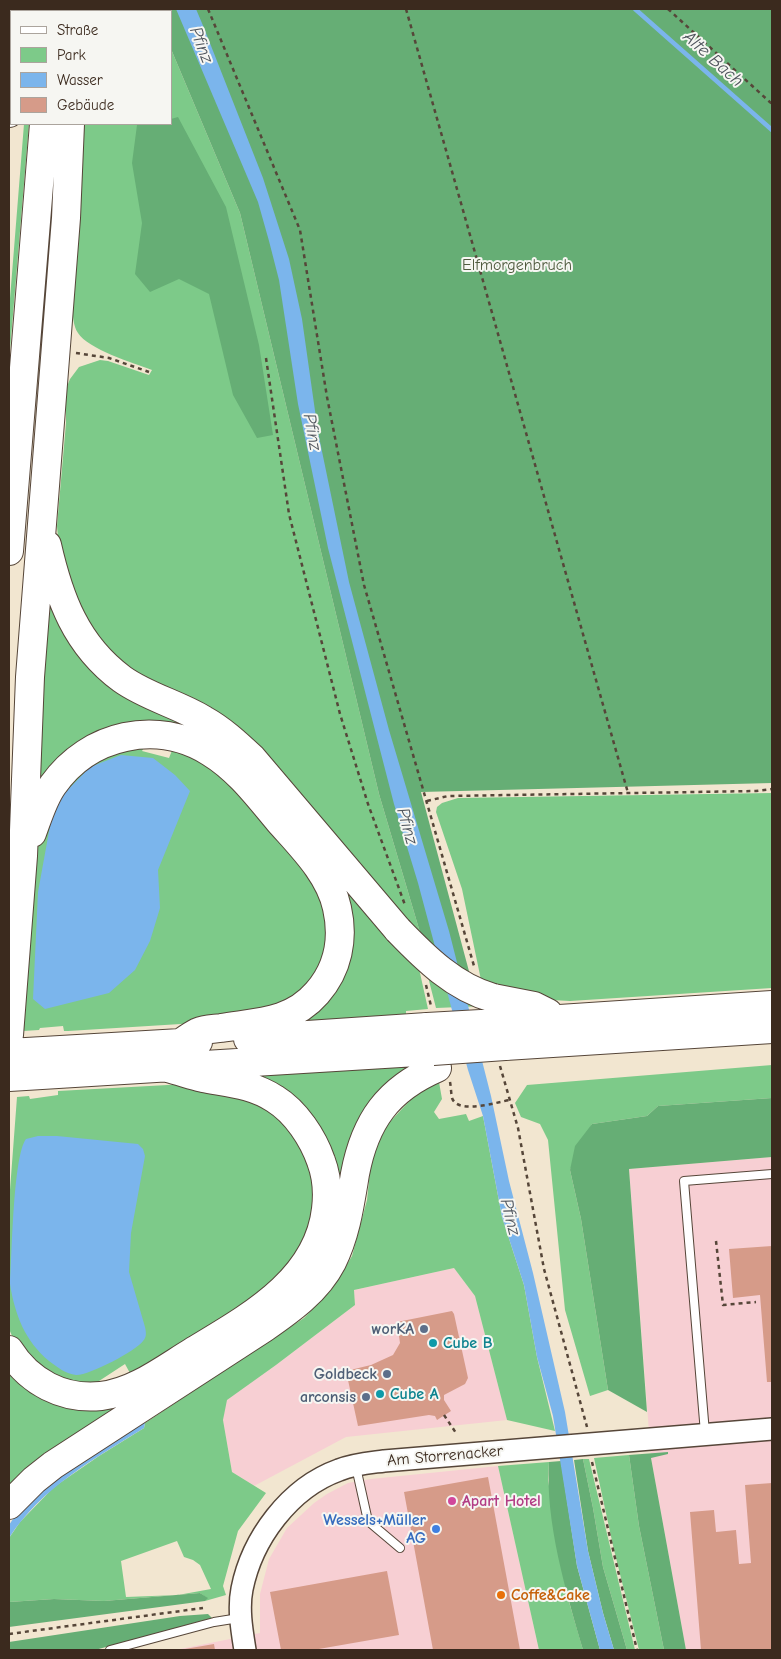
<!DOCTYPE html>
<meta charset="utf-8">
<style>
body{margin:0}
#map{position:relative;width:781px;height:1659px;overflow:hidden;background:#f2e6d0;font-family:"Comic Neue",sans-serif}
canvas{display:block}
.frame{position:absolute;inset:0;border:10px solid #3b2a1e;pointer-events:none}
.legend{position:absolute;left:10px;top:10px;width:162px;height:115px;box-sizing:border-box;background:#f6f6f2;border:1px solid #aba49d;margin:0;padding:6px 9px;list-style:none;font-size:15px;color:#3b2a1e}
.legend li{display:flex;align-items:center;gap:10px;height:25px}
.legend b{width:25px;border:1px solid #aba49d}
</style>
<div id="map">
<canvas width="781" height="1659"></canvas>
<div class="frame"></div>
<ul class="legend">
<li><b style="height:6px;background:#fff"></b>Straße</li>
<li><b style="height:14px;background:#7dca89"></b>Park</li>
<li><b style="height:14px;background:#7bb5ec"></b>Wasser</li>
<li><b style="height:14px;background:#d69b89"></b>Gebäude</li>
</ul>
</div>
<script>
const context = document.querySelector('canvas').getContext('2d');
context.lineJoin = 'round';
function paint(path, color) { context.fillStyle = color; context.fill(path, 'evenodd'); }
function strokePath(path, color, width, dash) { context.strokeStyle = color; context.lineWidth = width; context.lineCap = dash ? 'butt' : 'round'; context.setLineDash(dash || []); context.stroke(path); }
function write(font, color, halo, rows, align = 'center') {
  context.font = font + ' "Comic Neue",sans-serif'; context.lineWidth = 4; context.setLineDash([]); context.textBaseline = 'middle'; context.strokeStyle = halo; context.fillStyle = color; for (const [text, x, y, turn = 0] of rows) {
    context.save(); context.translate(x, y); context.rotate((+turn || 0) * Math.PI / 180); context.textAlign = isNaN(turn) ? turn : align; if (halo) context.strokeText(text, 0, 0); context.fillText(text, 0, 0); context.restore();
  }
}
paint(new Path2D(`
 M772,1157v493h-86l-35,-192 -22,-289z
 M454,1268l21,28 32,124 -161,17 -92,49 -22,-14 -9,-52 3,-20 50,-35 79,-60 -1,-15z
 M498,1466l41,184h-364l85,-17v-39l9,-35 18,-31 27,-25 13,-9 21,-11 23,-4z`), '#f7cfd3');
paint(new Path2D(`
 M171,49l69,164 139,581 43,145 -276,-254 -54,-46 -33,-89 -2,-24 9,-103v-34l4,-10 9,-12 21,-7 8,1 41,14 3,-5c-19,-7 -64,-21 -74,-37 -5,-7 -5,-18 -6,-27l5,-182h94z
 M24,124h5l-20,238v-51z
 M45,569l3,1c6,55 44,105 94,130 33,17 68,26 95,53 20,19 38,41 56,63 31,36 62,73 93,110l-3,3 29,32 6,3 10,45 -22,2v3l-117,8c8,-6 18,-10 25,-17 15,-12 25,-29 30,-47 17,-58 -26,-105 -61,-146 -23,-27 -47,-58 -80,-73 -47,-22 -103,-13 -140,23 -12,13 -22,23 -26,41l-2,-1 1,-99z
 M148,741l-6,10 27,7 4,-10 43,16 98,108 19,71 -32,55 -72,23 -161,10h-4l-1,-5 -23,2 -1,2 -16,1 12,-165 4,-25 7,-25 34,-48z
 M772,793v195l-202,13 -37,-2 -52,-19 -19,-91 -26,-77 1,-5 5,-4 16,-5z
 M427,973l57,33 -48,2z
 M409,1065l3,1 1,5c-14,14 -32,23 -43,41 -30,48 -18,106 -46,151 -25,41 -70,64 -110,90 -53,34 -107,66 -159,102l-28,21 -18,19v-133c9,14 23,23 38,31 60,31 120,-17 169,-48 29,-19 65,-39 88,-66 33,-39 40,-92 17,-138 -6,-12 -13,-24 -24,-34 -11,-10 -27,-20 -41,-26 -6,-2 -13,-3 -18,-5z
 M772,1065v33l-114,8 -11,10 -55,8 -22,46 11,49 27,171 -18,6 -25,-86 -17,-170 -8,-16 -19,-7 -6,-14 12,-18z
 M439,1082l3,17 -8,13 5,7 27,-5 3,7 14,-5 19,101 22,68 13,72 18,74 -48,-11 -32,-124 -21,-28 -100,22 1,15 -79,60 -49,35 -4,20 9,52 34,21 -28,38 -15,55 3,9 -21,6 2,-3 -7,-5 -96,8 -50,-2 -45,3v-64l11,-16 34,-35 45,-31 45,-28 1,-5 159,-105 28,-29 20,-33 15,-56 4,-39 15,-35 30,-32zM177,1541l7,16 9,3 7,5 11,24 -33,6 -52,2 -5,-36z
 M186,1084l88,24 41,57v62l-39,59 -145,89 -6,-11 -26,17 -1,3 -34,1 -48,-40 -7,-16v-126l8,-106 12,-1 1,3 28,-4v-4z
 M629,1455l10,71 25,124h-25l-25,-100 -20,-92z
 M583,1459h6l46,191h-8l-24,-83 -10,-59z
 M549,1462l-1,18 19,115 16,55h-44l-41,-184z`), '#7dca89');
paint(new Path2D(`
 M154,9h618v774l-351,9 49,183 -48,-36 -43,-145 -139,-581 -69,-164v-38h-16z
 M178,117l48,90 33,138 14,90 -16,3 -24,-43 -24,-101 -30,-15 -29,13 -15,-18 7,-51 -10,-60 5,-38 34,-1v-5z
 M772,1098v59l-143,12 18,243 -39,-22 -27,-171 -11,-49 5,-24 17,-22 55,-8 11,-10z
 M668,1452v2l-17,4 35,192h-22l-25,-124 -10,-71z
 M583,1459l10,49 10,59 24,83h-13l-11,-37 -15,-62 -14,-91z
 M561,1461l16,105 23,84h-17c-17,-58 -38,-128 -34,-188z
 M200,1593l8,5 -3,3 -196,26v-25l45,-3 50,2z
 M208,1614l4,4 -117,32h-86v-8l171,-26z`), '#66ae75');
paint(new Path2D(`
 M176,9h20l8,19 59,150 26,81 13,60 16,113 31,150 40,148 60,201 42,165 18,85 24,92 32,139 23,139 15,62 11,37h-14l-23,-84 -24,-150 -16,-59 -13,-72 -22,-68 -19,-101 -15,-46 -50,-187 -24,-79 -66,-256 -30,-144 -19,-124 -10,-39 -11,-39z
 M121,755l32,3 22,17 15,16 -32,79 2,38 -10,33 -15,29 -26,23 -64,16 -12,-10 5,-107 16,-88 36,-37z
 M38,1136h19l81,8 5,5 2,7 -14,77 -2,39 16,55c1,5 2,10 -2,14 -7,10 -55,35 -67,34 -10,-1 -19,-8 -27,-14 -24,-20 -34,-46 -39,-77 2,-27 3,-128 16,-145z
 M139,1423h6l-1,5c-50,31 -103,60 -135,110v-13l6,-9 29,-29z`), '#7bb5ec');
strokePath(new Path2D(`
 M635,9l137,121`), '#7bb5ec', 4.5);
paint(new Path2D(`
 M772,1246v136h-5l-7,-87 -27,3 -4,-49z
 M452,1311l2,3 14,64 -3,6 -21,11v5l7,11 -14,9 -2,-4 -6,-1 -71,11 -12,-55 25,-6 22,-10 7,-12 -3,-21z
 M488,1477l32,173h-87l-29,-158z
 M772,1483v167h-71l-11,-138 24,-2 2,22 20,-2 3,34 12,-1 -6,-78z
 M387,1571l12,64 -86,15h-32l-11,-58z
 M214,1644l1,6h-30v-1z`), '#d69b89');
const lane = new Path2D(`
 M705,1433l-21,-252 88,-7
 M356,1467l12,54 32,27
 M110,1650l104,-28 25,-4`);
const secondary = new Path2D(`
 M245,1650c-3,-19 -7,-41 -3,-61 10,-50 47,-101 97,-119 15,-6 30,-7 45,-9l388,-32`);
const highway = new Path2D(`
 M67,9v2
 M9,26l2,-5
 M9,113l2,-32
 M47,545c12,53 29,100 75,134 25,18 56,25 82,41 18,10 33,24 48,38l146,172
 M9,551l35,-427
 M32,833c6,-16 11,-34 21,-48 36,-51 104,-66 157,-33 28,17 48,44 69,69 22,25 51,53 58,87 7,31 1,61 -20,85 -26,30 -60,29 -96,35 -7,1 -16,1 -23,4 -6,3 -13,8 -19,12
 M493,998l41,8 14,7
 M499,1023l273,-18
 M9,1035l14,-179 7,-179 36,-459 4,-94
 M248,1039l179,-12
 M505,1046l267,-17
 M9,1053l189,-11
 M9,1077l424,-26
 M9,1350c20,32 54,50 92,46 34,-4 63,-27 91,-44 56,-34 126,-71 134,-143 2,-16 1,-32 -5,-48 -8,-23 -25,-49 -46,-62 -23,-15 -46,-16 -72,-21 -12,-3 -24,-7 -36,-10
 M9,1505l25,-25 19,-15 211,-137c26,-18 53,-37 68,-66 14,-28 18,-58 23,-88 10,-53 33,-85 82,-106`);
strokePath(lane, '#564639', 10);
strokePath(secondary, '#564639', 24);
strokePath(highway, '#564639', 30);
strokePath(new Path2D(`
 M208,9l92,221 27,167 37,188 110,381
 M406,9l222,784
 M668,9l104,95
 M76,353l33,5 40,14
 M266,358l23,156 51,200 28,90 37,101
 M427,801l21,-5 308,-5 16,-2
 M426,985l5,21
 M500,1066l18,62 26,141 43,158
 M450,1082c1,5 1,11 2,16 6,17 45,4 58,2
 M716,1241l7,64 33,-3
 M444,1415l12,18
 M592,1462l45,188
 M9,1634l194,-26`), '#564639', 2.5, [4, 4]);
strokePath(lane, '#fff', 8);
strokePath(secondary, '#fff', 21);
strokePath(highway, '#fff', 28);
const highwayBridge = new Path2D(`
 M398,930c27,28 56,57 95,68
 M427,1027l72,-4
 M433,1051l72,-5`);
strokePath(highwayBridge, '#564639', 30, []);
strokePath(highwayBridge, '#fff', 28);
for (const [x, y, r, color] of [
 [424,1329,5,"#5c6f8a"],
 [433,1343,5,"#0f9aa8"],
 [387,1374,5,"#5c6f8a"],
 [380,1394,5,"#0f9aa8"],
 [366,1397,5,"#5c6f8a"],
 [452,1501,5,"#d1479c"],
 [436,1529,5,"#3f7fe0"],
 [501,1595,5,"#e8710a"]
]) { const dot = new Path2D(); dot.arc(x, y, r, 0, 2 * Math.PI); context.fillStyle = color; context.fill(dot); strokePath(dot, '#f6f6f2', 2); }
write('16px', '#4f5a3e', '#f6f6f2', [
 ["Elfmorgenbruch",517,265]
]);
write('bold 16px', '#4e5e75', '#f6f6f2', [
 ["worKA",414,1329],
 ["Goldbeck",377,1374],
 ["arconsis",356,1397]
], 'right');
write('bold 16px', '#0d838f', '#f6f6f2', [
 ["Cube B",443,1343],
 ["Cube A",390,1394]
], 'left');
write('16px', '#3b2a1e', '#f6f6f2', [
 ["Am Storrenacker",445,1456,-5]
]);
write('bold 16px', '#b23c85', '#f6f6f2', [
 ["Apart Hotel",462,1501]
], 'left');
write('bold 16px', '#366cbe', '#f6f6f2', [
 ["Wessels+Müller",426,1520],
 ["AG",426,1538]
], 'right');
write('bold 16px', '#c56008', '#f6f6f2', [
 ["Coffe&Cake",511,1595]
], 'left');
write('italic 18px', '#4e545c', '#f6f6f2', [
 ["Pfinz",201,45,69],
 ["Alte Bach",713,59,42],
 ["Pfinz",312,432,79],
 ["Pfinz",407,826,74],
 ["Pfinz",510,1217,76]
]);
</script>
